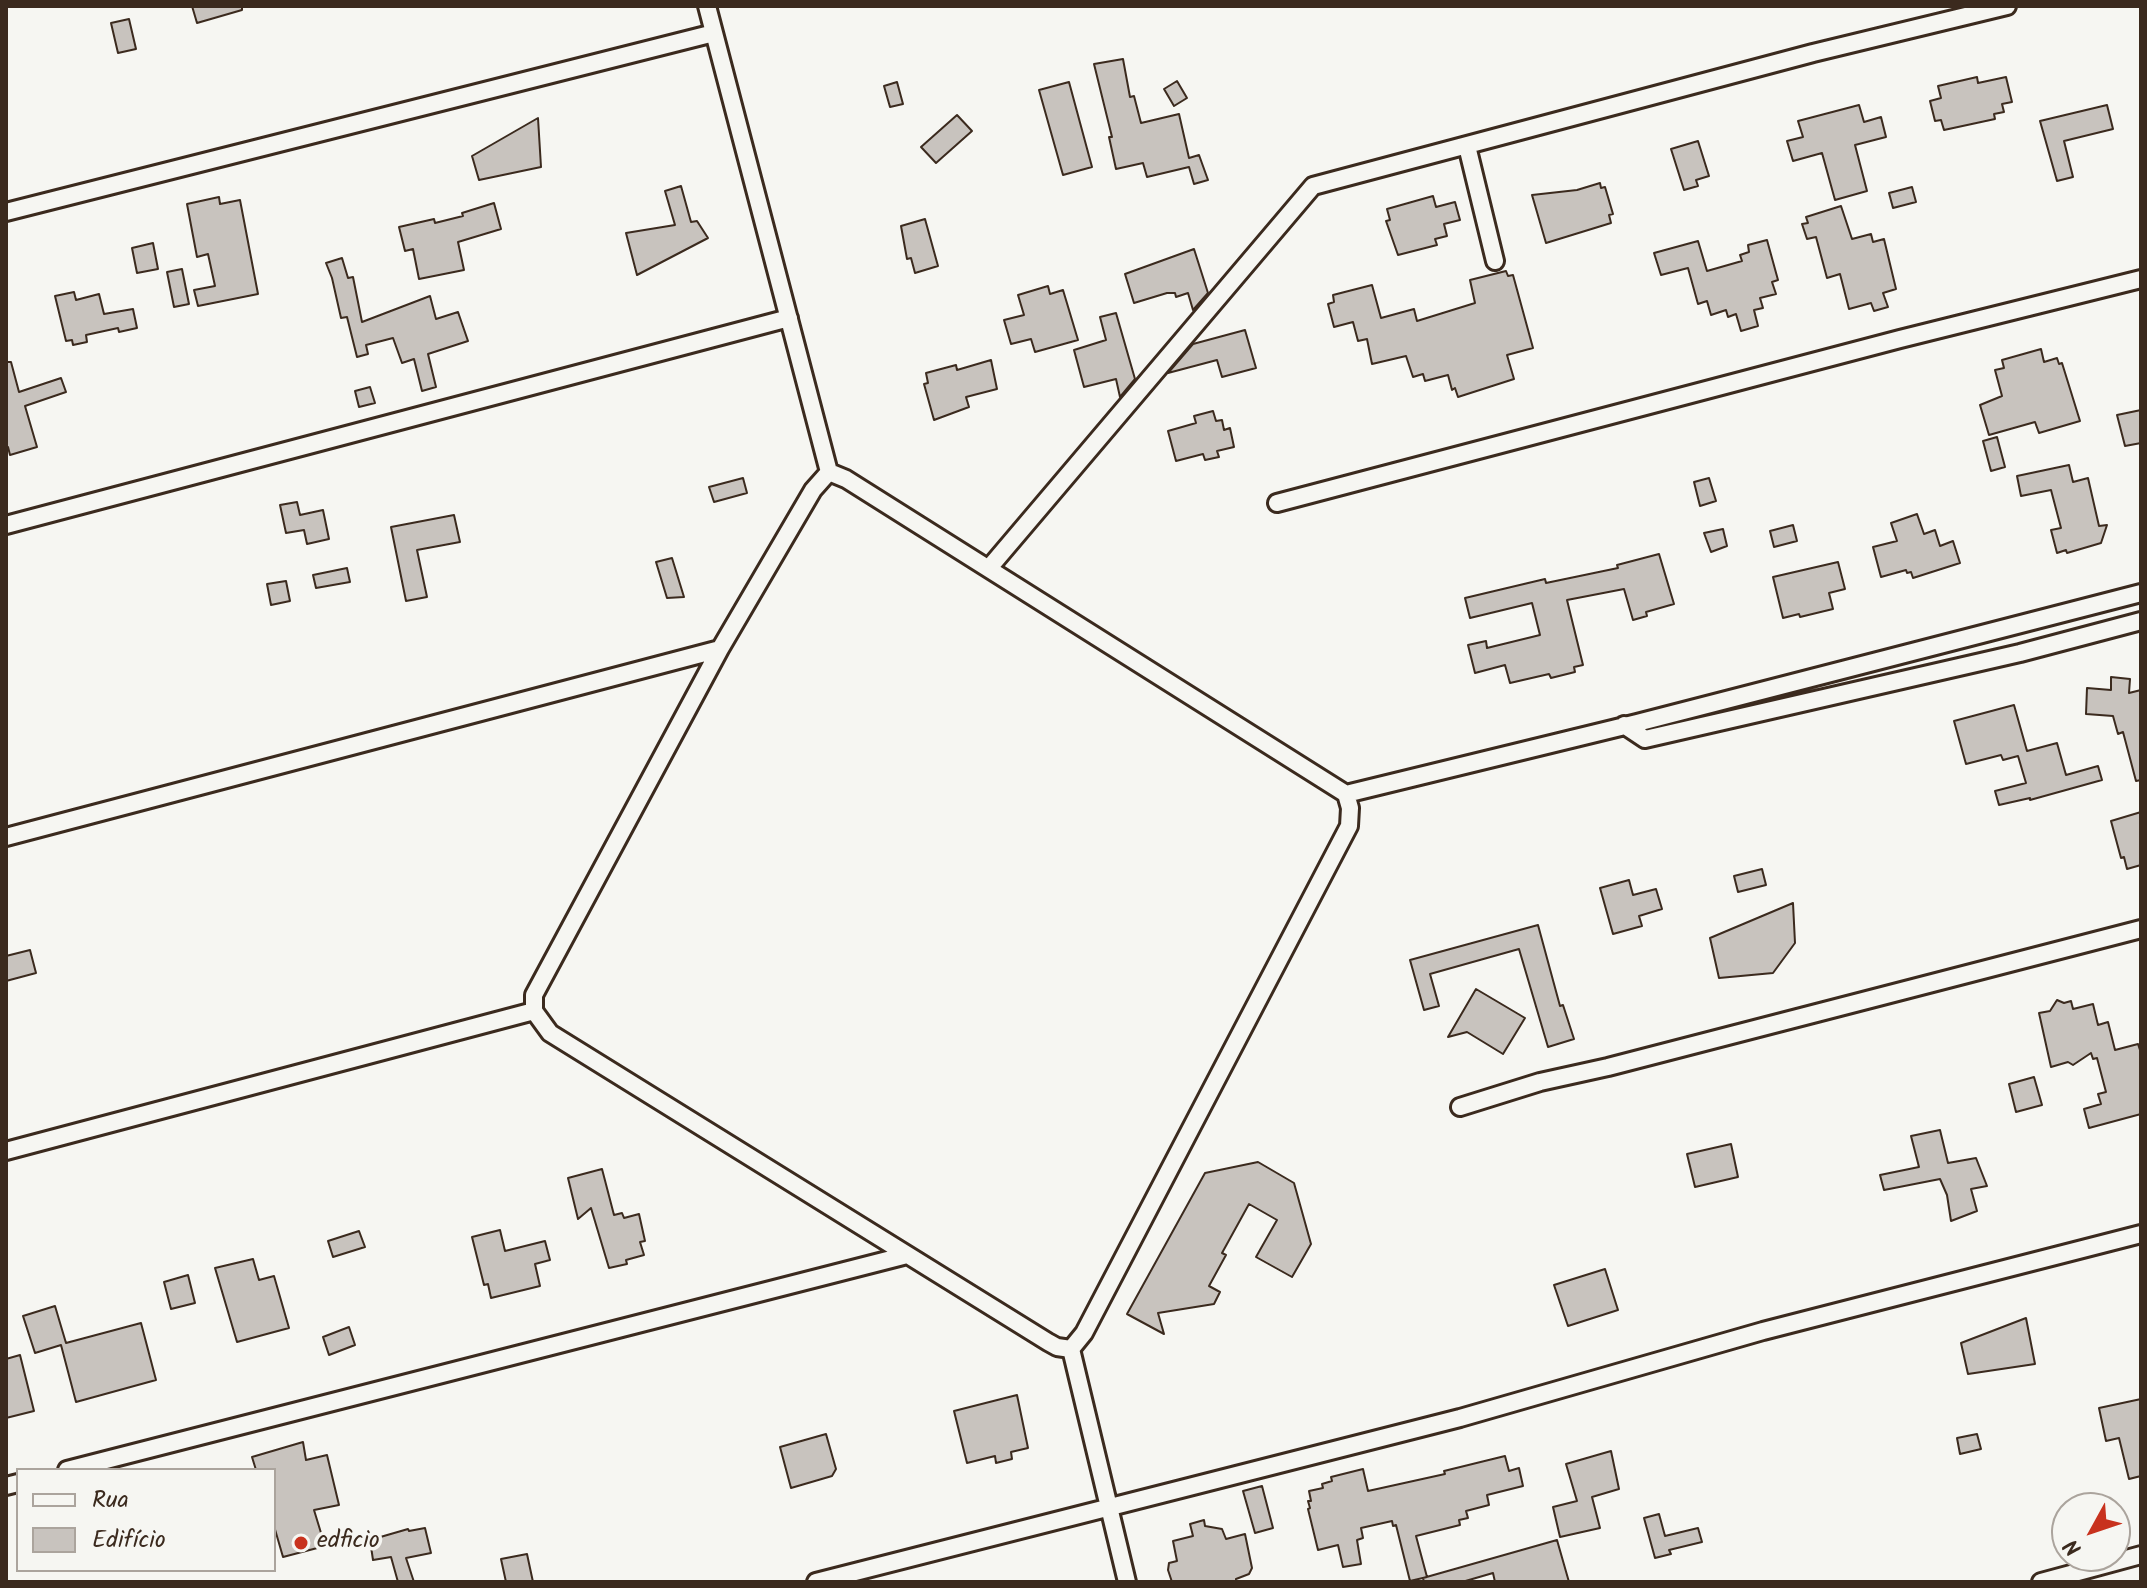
<!DOCTYPE html>
<meta charset="utf-8">
<style>
body{margin:0}
#map{position:relative;width:2147px;height:1588px;overflow:hidden;background:#f6f6f2;font-family:Kalam,sans-serif}
canvas{display:block}
.frame{position:absolute;inset:0;border:8px solid #3b2a1e;pointer-events:none}
.legend{position:absolute;left:16px;top:1468px;width:260px;height:104px;box-sizing:border-box;background:#f6f6f2;border:2px solid #aba49d;margin:0;padding:10px 14px;list-style:none;font-size:24px;color:#3b2a1e}
.legend li{display:flex;align-items:center;gap:16px;height:40px}
.legend b{width:40px;border:2px solid #aba49d}
.north{position:absolute;left:2051px;top:1492px;width:80px;height:80px;box-sizing:border-box;background:#f6f6f2;border:2px solid #aba49d;border-radius:50%;rotate:230deg;font-size:22px;font-weight:700;line-height:32px;text-align:center;color:#3b2a1e}
.north::after{content:'';display:block;margin:auto;width:28px;height:36px;background:#c8321e;clip-path:polygon(50% 0,100% 100%,50% 72%,0 100%)}
</style>
<div id="map">
<canvas width="2147" height="1588"></canvas>
<div class="frame"></div>
<ul class="legend">
<li><b style="height:10px;background:#f6f6f2"></b>Rua</li>
<li><b style="height:22px;background:#c8c3be"></b>Edifício</li>
</ul>
<div class="north">N</div>
</div>
<script>
const context = document.querySelector('canvas').getContext('2d');
context.lineJoin = 'round';
function paint(path, color) { context.fillStyle = color; context.fill(path, 'evenodd'); }
function strokePath(path, color, width, dash) { context.strokeStyle = color; context.lineWidth = width; context.lineCap = dash ? 'butt' : 'round'; context.setLineDash(dash || []); context.stroke(path); }
function write(font, color, halo, rows, align = 'center') {
  context.font = font + ' Kalam,sans-serif'; context.lineWidth = 7; context.setLineDash([]); context.textBaseline = 'middle'; context.strokeStyle = halo; context.fillStyle = color; for (const [text, x, y, turn = 0] of rows) {
    context.save(); context.translate(x, y); context.rotate((+turn || 0) * Math.PI / 180); context.textAlign = isNaN(turn) ? turn : align; if (halo) context.strokeText(text, 0, 0); context.fillText(text, 0, 0); context.restore();
  }
}
const building = new Path2D(`
 M192,6h50v4l-45,13z
 M129,19l7,30 -18,4 -7,-30z
 M1123,59l7,38 4,-1 7,27 38,-9 10,44 10,-3 9,25 -14,4 -5,-17 -42,10 -4,-14 -27,6 -7,-32h3l-18,-73z
 M1977,77l1,6 28,-6 6,25 -10,2 2,8 -10,2 1,5 -51,11 -3,-10 -6,1 -5,-20 11,-3 -3,-12z
 M1177,81l10,17 -13,8 -10,-17z
 M897,82l6,22 -13,3 -6,-21z
 M1069,82l23,85 -29,8 -24,-85z
 M1859,105l5,17 17,-5 5,20 -31,8 12,46 -32,9 -13,-47 -29,8 -6,-20 16,-4 -5,-16z
 M2107,105l6,24 -49,12 9,36 -16,4 -17,-60z
 M957,115l15,16 -36,32 -15,-16z
 M538,118l3,49 -62,13 -7,-24z
 M1698,141l11,35 -13,4 2,6 -14,4 -13,-41z
 M1600,183l1,5 4,-1 8,27 -4,1 2,8 -65,20 -14,-48 45,-5z
 M681,186l10,36 6,-1 11,17 -71,37 -11,-42 49,-8 -10,-34z
 M1912,187l4,15 -23,6 -4,-15z
 M1433,196l3,11 19,-5 5,18 -16,4 3,12 -12,3 2,6 -39,10 -12,-34 4,-1 -3,-11z
 M219,197l1,7 20,-4 18,94 -60,12 -4,-16 21,-4 -7,-32 -11,3 -10,-53z
 M494,203l7,26 -43,13 6,28 -45,9 -6,-30 -8,2 -6,-24 35,-8 1,4 28,-7 -1,-3z
 M1841,206l11,33 19,-5 2,8 11,-3 12,50 -13,4 5,14 -14,4 -3,-8 -22,6 -9,-35 -13,4 -11,-41 -9,2 -5,-15 6,-1 -2,-6z
 M925,219l13,47 -23,7 -4,-15 -4,1 -6,-33z
 M1767,240l11,40 -6,2 4,12 -16,4 3,10 -9,2 4,16 -17,5 -5,-17 -8,3 -2,-7 -15,5 -4,-14 -9,3 -10,-36 -27,7 -7,-22 44,-12 9,30 35,-10 -2,-6 9,-3 -1,-7z
 M153,243l5,26 -21,4 -5,-25z
 M1194,249l14,44 -15,17 -5,-17 -12,4 -1,-4h-8l-33,10 -9,-29z
 M342,258l6,20 5,-1 9,45 68,-26 6,23 22,-7 10,29 -40,13 8,33 -14,4 -8,-32 -12,4 -9,-25 -27,7 2,9 -11,3 -10,-40 -6,1 -9,-40 -6,-15z
 M182,269l7,35 -15,3 -7,-35z
 M1506,271l2,5 5,-1 20,73 -26,7 7,24 -56,18 -3,-9 -3,2 -4,-15 -23,6 -2,-7 -10,3 -7,-21 -34,8 -5,-25 -9,2 -5,-19 -19,5 -6,-23 6,-2 -1,-7 39,-10 9,33 33,-9 3,12 58,-18 -5,-23z
 M1048,286l2,8 13,-4 15,50 -43,12 -4,-13 -20,5 -7,-24 20,-5 -6,-20z
 M74,292l2,8 23,-6 5,20 29,-5 4,19 -18,4 -1,-4 -32,7 1,7 -14,3 -1,-5 -6,1 -11,-45z
 M1116,313l19,66 -15,18 -4,-18 -32,8 -10,-37 32,-10 -6,-23z
 M1245,330l11,38 -34,9 -5,-17 -49,13 25,-29z
 M2041,349l3,13 13,-4 2,6 3,-1 18,58 -41,12 -4,-11 -46,13 -9,-30 22,-9 -7,-26 9,-2 -2,-8z
 M991,360l6,29 -31,8 3,10 -35,13 -10,-36 4,-1 -2,-10 30,-8 1,5z
 M6,362h5l8,30 42,-14 5,14 -41,14 12,41 -27,8 -2,-8 -2,1z
 M370,387l5,16 -16,4 -4,-16z
 M2141,410v33l-16,3 -8,-31z
 M1213,411l3,10 6,-1 2,10 6,-2 4,19 -17,4 2,6 -14,3 -2,-6 -27,7 -8,-30 28,-8 -2,-7z
 M1997,437l8,30 -14,4 -8,-30z
 M2069,465l4,17 15,-4 11,48 8,-1 -6,18 -34,10 -1,-3 -9,3 -6,-23 10,-2 -10,-38 -30,6 -4,-20z
 M743,478l4,15 -33,9 -5,-15z
 M1709,478l7,23 -16,5 -6,-24z
 M297,502l3,13 23,-5 6,29 -22,5 -3,-14 -18,3 -6,-28z
 M1917,514l7,20 11,-4 5,16 13,-5 7,22 -47,15 -2,-6 -4,1 -1,-3 -25,7 -8,-30 24,-6 -6,-18z
 M454,515l6,27 -43,8 10,47 -21,4 -15,-74z
 M1793,525l4,16 -23,6 -4,-16z
 M1723,529l4,17 -16,6 -7,-19z
 M1659,554l15,50 -28,8 1,4 -14,4 -9,-31 -57,11 16,65 -9,2 1,5 -24,6 -2,-4 -39,9 -5,-18 -30,8 -7,-28 18,-4 1,7 53,-13 -8,-32 -62,15 -5,-20 80,-19 1,4 72,-15 -1,-3z
 M672,558l12,39 -17,1 -11,-36z
 M1838,562l7,27 -16,4 4,16 -33,8 -1,-3 -16,4 -10,-41z
 M347,568l3,14 -34,6 -3,-13z
 M286,581l4,20 -19,4 -4,-21z
 M2111,677l19,2 -1,14 12,-3v90l-5,1 -13,-49 -5,2 -5,-18 -27,-2 1,-26 24,2z
 M2014,705l13,46 30,-8 9,32 32,-9 4,14 -72,20v-2l-31,7 -4,-14 31,-8 -8,-27 -15,4 -2,-5 -35,9 -12,-43z
 M2141,812v53l-14,4 -3,-12 -3,1 -10,-37z
 M1762,869l4,16 -28,7 -4,-16z
 M1629,880l4,15 23,-6 6,20 -23,7 3,10 -29,8 -13,-46z
 M1793,903l2,40 -22,30 -54,5 -9,-40z
 M1538,925l22,81 3,-1 11,34 -26,8 -29,-98 -89,25 9,32 -15,4 -14,-50z
 M30,950l6,23 -30,8v-25z
 M1476,989l49,29 -22,36 -36,-22 -19,5z
 M2057,1000l7,3 7,-2 2,8 20,-5 5,21 10,-3 7,28 23,-6 3,9v61l-52,14 -5,-19 17,-5 -3,-10 8,-2 -9,-34 -4,1 -2,-6 -18,12 -5,-3 -17,5 -12,-54 11,-2z
 M2034,1077l8,28 -26,7 -7,-28z
 M1940,1130l8,33 28,-5 11,28 -16,3 6,22 -26,10 -4,-26 -7,-16 -56,11 -4,-15 39,-8 -8,-31z
 M1731,1144l7,33 -43,10 -8,-33z
 M1258,1162l36,21 17,61 -19,33 -36,-20 21,-37 -28,-16 -27,49 4,2 -17,31 11,6 -6,12 -56,9 6,21 -37,-20 78,-141z
 M602,1169l12,46 8,-2 2,5 15,-4 6,27 -5,1 4,13 -18,5 1,4 -18,4 -18,-60 -13,11 -10,-41z
 M500,1230l5,21 40,-10 5,19 -15,4 5,22 -49,12 -3,-14 -4,1 -12,-48z
 M359,1231l6,16 -32,10 -5,-16z
 M253,1259l6,21 15,-4 15,52 -52,14 -22,-74z
 M1605,1269l13,41 -50,16 -14,-41z
 M188,1275l7,28 -24,6 -7,-27z
 M55,1306l11,37 75,-20 15,57 -80,22 -15,-57 -26,8 -12,-37z
 M2026,1318l9,46 -67,10 -7,-31z
 M349,1327l6,18 -26,10 -6,-18z
 M20,1355l14,56 -28,7v-59z
 M1017,1395l11,53 -17,4 1,7 -16,4 -1,-7 -28,7 -13,-52z
 M2141,1399v77l-12,3 -10,-41 -13,3 -7,-33z
 M826,1434l10,35 -4,7 -41,12 -11,-41z
 M1977,1434l4,15 -21,5 -3,-16z
 M303,1442l3,18 21,-5 12,50 -25,5 11,36 -42,11 -9,-31v-56h-18l-4,-13z
 M1611,1451l8,38 -27,8 8,31 -40,9 -7,-30 24,-6 -11,-37z
 M1505,1456l4,15 10,-3 4,18 -36,9 2,10 -23,6 2,7 -9,2 1,5 -44,11 11,41 -17,4 -14,-56 -3,1 -1,-5 -31,7 2,10 -6,2 4,24 -18,3 -5,-22 -20,5 -10,-41 2,-1 -2,-7h3l-2,-10 14,-3 -1,-4 10,-3 -1,-4 32,-8 5,22 77,-17 -1,-3z
 M1262,1486l11,42 -18,5 -12,-42z
 M1659,1514l6,22 33,-8 4,14 -33,8 2,4 -16,4 -11,-40z
 M1204,1520l1,6 17,3 4,10 19,-5 7,34 -3,6 -13,5v3h-64l-4,-12 1,-7 8,-2 -4,-20 20,-5 -3,-12z
 M425,1528l6,25 -25,5 8,24h-16l-7,-25 -18,3 -3,-20 38,-11 1,2z
 M1557,1540l12,42h-74l-2,-9 -31,9h-38l-1,-4z
 M527,1554l6,28h-27l-5,-23z`);
paint(building, '#c8c3be');
strokePath(building, '#3b2a1e', 2);
const street = new Path2D(`
 M707,6l122,466
 M1467,146l28,115
 M6,212l708,-179
 M829,472l17,7 500,315 4,14 -1,18 -265,507 -13,16 -14,-2 -9,-5 -498,-309 -16,-22v-16l186,-346 93,-159z
 M1277,503l623,-164 241,-60
 M6,525l783,-207
 M989,568l324,-382 500,-133 194,-47
 M1624,725l21,14 375,-86 121,-32
 M1346,794l291,-71 504,-130
 M6,837l714,-188
 M1460,1107l80,-25 68,-15 533,-138
 M6,1151l528,-140
 M1071,1349l56,233
 M67,1470l840,-215
 M6,1486l12,-3
 M816,1582l644,-164 303,-87 378,-97
 M2041,1582l100,-27`);
strokePath(street, '#3b2a1e', 22);
strokePath(street, '#f6f6f2', 16);
for (const [x, y, r, color] of [
 [301,1543,8,"#c8321e"]
]) { const dot = new Path2D(); dot.arc(x, y, r, 0, 2 * Math.PI); context.fillStyle = color; context.fill(dot); strokePath(dot, '#f6f6f2', 3); }
write('24px', '#3b2a1e', '#f6f6f2', [
 ["edficio",317,1543]
], 'left');
</script>
